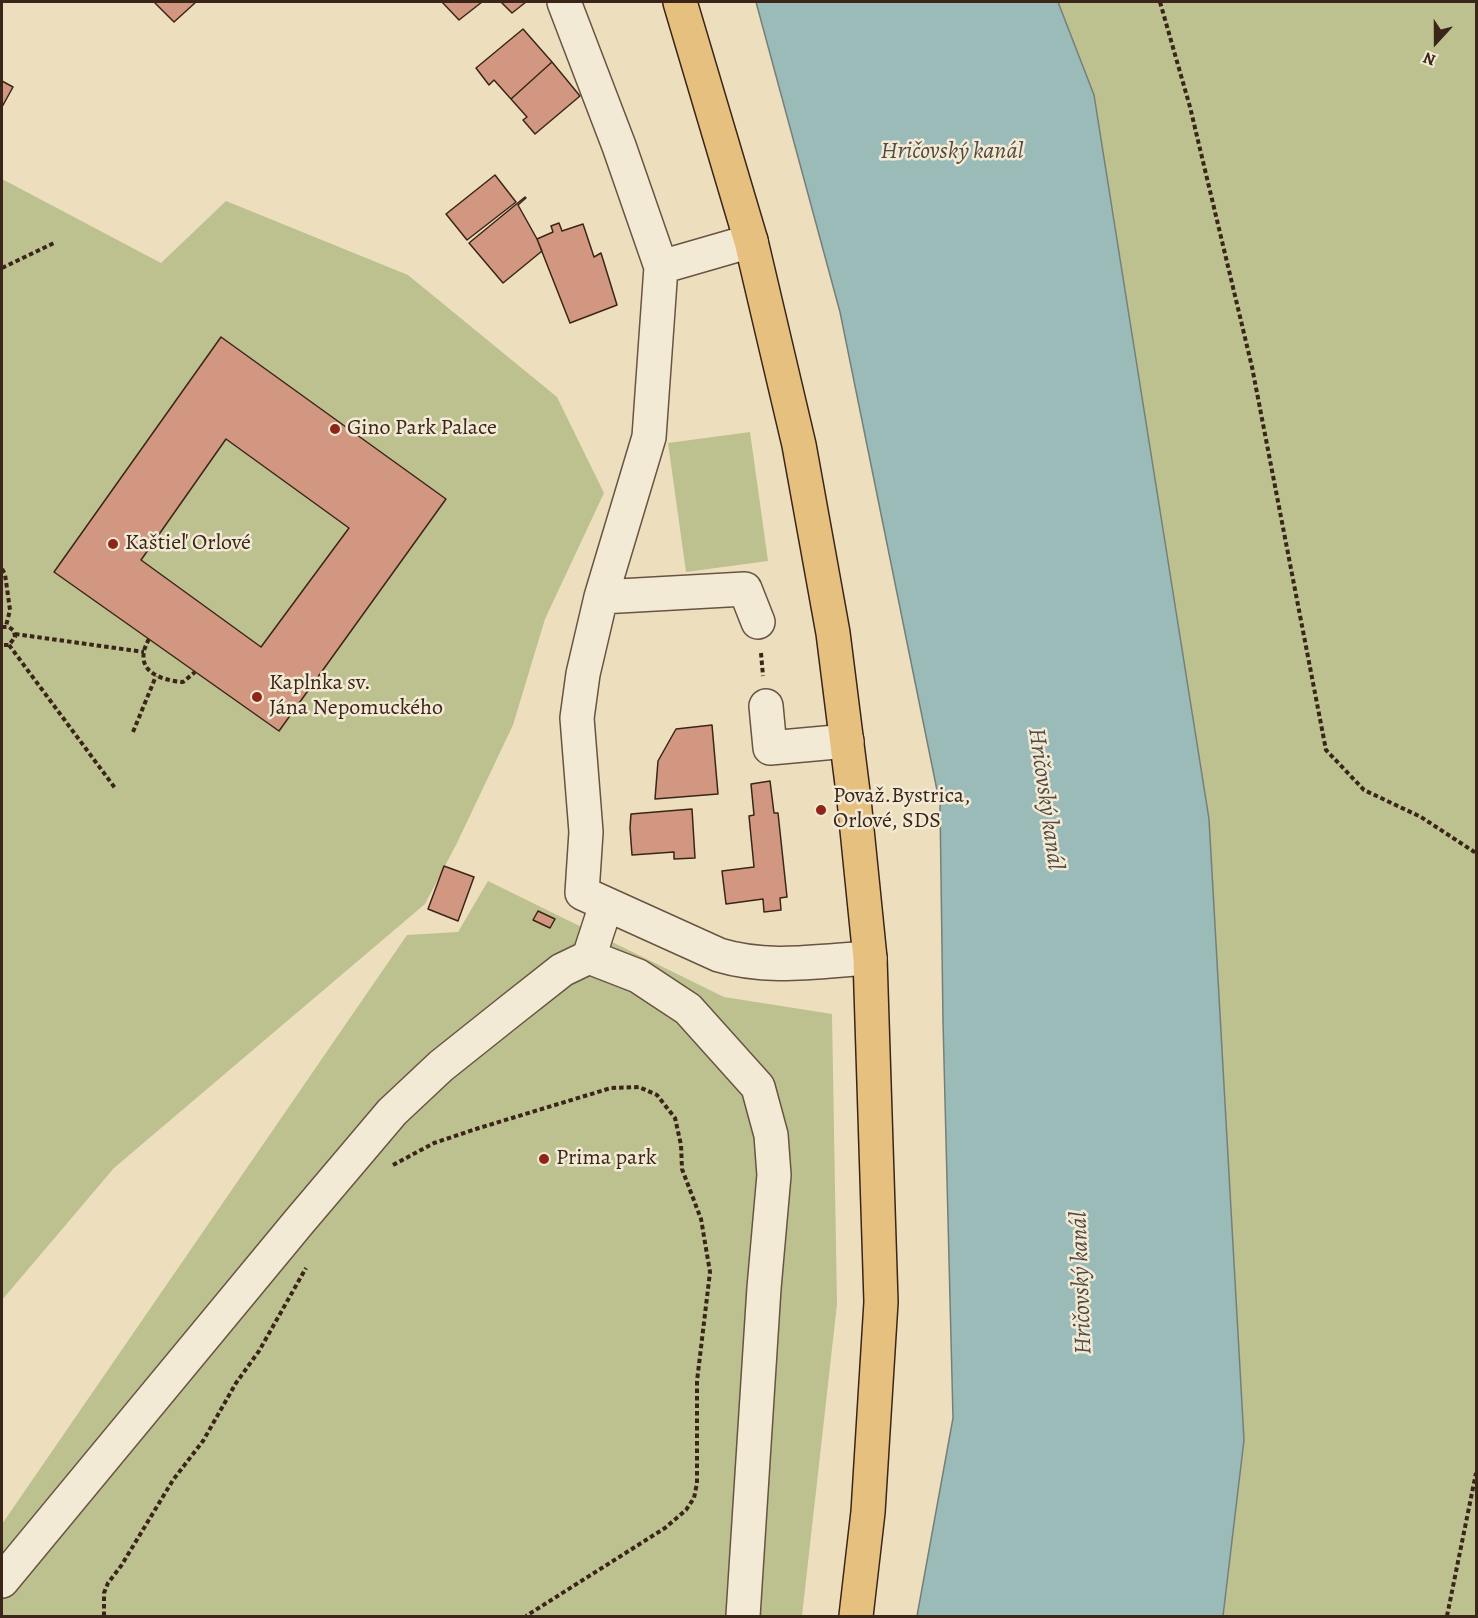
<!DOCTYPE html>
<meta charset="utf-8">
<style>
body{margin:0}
#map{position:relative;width:1478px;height:1618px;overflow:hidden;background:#eddfbe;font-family:Alegreya,serif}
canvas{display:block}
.frame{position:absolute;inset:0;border:3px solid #3b2519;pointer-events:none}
.north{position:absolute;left:1406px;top:12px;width:60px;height:60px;-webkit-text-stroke:4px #f3ead5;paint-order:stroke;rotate:201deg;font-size:16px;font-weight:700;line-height:24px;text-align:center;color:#3b2519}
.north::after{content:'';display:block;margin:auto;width:21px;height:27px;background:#3b2519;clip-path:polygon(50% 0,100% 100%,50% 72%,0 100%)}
</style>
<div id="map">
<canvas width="1478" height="1618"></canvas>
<div class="frame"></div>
<div class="north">N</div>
</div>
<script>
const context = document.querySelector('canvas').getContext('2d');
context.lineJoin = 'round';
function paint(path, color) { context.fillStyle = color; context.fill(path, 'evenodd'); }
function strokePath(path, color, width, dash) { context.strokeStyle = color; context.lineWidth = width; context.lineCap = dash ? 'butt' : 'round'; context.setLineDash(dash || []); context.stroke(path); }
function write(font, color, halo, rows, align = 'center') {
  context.font = font + ' Alegreya,serif'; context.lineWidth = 5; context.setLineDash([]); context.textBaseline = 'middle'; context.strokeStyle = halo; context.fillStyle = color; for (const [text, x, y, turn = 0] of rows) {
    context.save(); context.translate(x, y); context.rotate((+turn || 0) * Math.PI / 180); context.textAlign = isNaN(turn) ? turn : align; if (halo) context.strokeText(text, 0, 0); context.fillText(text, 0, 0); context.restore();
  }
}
paint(new Path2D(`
 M1058,2h418v1614h-253l21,-176 -35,-621 -115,-724z
 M2,179l159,84 65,-62 182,74 149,122 47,96 -59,126 -32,106 -56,118 -32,61 -311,264 -112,132z
 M750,432l18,129 -82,11 -18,-129z
 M488,881l236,116 108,17 5,290 -35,312h-800v-92l405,-589 51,-3z`), '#bcc18f');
const water = new Path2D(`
 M756,2h302l36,93 115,724 35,621 -21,176h-306l36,-198 -10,-397 -3,-216 -100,-493z`);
paint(water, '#9bbbb9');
strokePath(water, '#757f79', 1.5);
const building = new Path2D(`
 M154,2h42l-22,20z
 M442,2h40l-23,18z
 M501,2h25l-14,11z
 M523,29l29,33 -41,37 -17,-19 -5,5 -13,-17z
 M552,62l28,34 -45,38 -12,-14 4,-3 -16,-18z
 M2,81l11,6 -11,20z
 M495,175l21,27 -49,38 -21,-26z
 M525,197l1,1 -8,7 19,34 5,12 -39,32 -34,-40z
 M559,223l3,8 21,-7 11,33 7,-4 16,52 -47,18 -33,-84 16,-7 -2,-6z
 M221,337l225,162 -167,232 -225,-159zM226,439l123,89 -88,119 -120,-87z
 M712,725l6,69 -63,5 3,-38 18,-32z
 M770,781l4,32h4l9,84 -7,1 1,12 -17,2 -1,-13 -37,5 -4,-33 32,-4 -5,-51 5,-1 -3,-31z
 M692,809l3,49 -21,1v-7l-42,3 -2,-27 1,-14z
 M444,866l30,11 -16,44 -30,-12z
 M538,911l17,8 -5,9 -17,-8z`);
paint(building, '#d29780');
strokePath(building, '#3b2519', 1.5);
const minor = new Path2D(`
 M564,2l55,144 42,121 -12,170 -48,160 -18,77 -6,44 9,114 -4,61 137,62c49,15 100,6 151,3
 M661,267l90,-26
 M601,597l144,-8 13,33
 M766,706l4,42 77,-7
 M606,905l-17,52 49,19 50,33 70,78 13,48 3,40 -10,113 -21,328
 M2,1581l296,-358 94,-111 49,-46 69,-55 52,-41 27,-13`);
const major = new Path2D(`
 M680,2l71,239 48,204 34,188 21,167 16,158 11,344 -13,210 -12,104`);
strokePath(minor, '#685442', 36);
strokePath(major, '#3b2519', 36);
strokePath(new Path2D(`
 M1160,2l30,105 62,260 74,383 38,40 57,27 55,36
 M2,268l52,-25
 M2,569l3,5 5,36 -4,16
 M2,627h7l5,4 1,6 -6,8h-7
 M15,634l129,18
 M149,639c-17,30 8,41 34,43l12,-10
 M9,645l106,143
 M761,653l2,23
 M133,732l23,-56
 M393,1165l41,-22 45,-15 132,-40 28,-1 18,8 18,23 6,27 1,24 19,50 9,53 -13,109v102l-3,15 -8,12 -21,18 -139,88
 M104,1616v-23l4,-10 13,-17 52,-86 30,-39 33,-58 23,-32 47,-83
 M1447,1616l29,-143`), '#3b2519', 4, [4.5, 3]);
strokePath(minor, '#f3ead5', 33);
strokePath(major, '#e6c07f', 33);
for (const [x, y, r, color] of [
 [335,429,6,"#8f2418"],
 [113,544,6,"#8f2418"],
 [257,697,6,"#8f2418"],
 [821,810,6,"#8f2418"],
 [544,1159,6,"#8f2418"]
]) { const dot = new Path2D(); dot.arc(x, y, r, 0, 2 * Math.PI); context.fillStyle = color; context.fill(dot); strokePath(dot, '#f3ead5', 2); }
write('22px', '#3b2519', '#f3ead5', [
 ["Gino Park Palace",347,429],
 ["Kaštieľ Orlové",125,544],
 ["Kaplnka sv.",269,684],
 ["Jána Nepomuckého",269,709],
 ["Považ.Bystrica,",833,797],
 ["Orlové, SDS",833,822],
 ["Prima park",556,1159]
], 'left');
write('italic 24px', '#534a41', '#f3ead5', [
 ["Hričovský kanál",952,152],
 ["Hričovský kanál",1045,799,82],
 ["Hričovský kanál",1082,1283,-92]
]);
</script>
